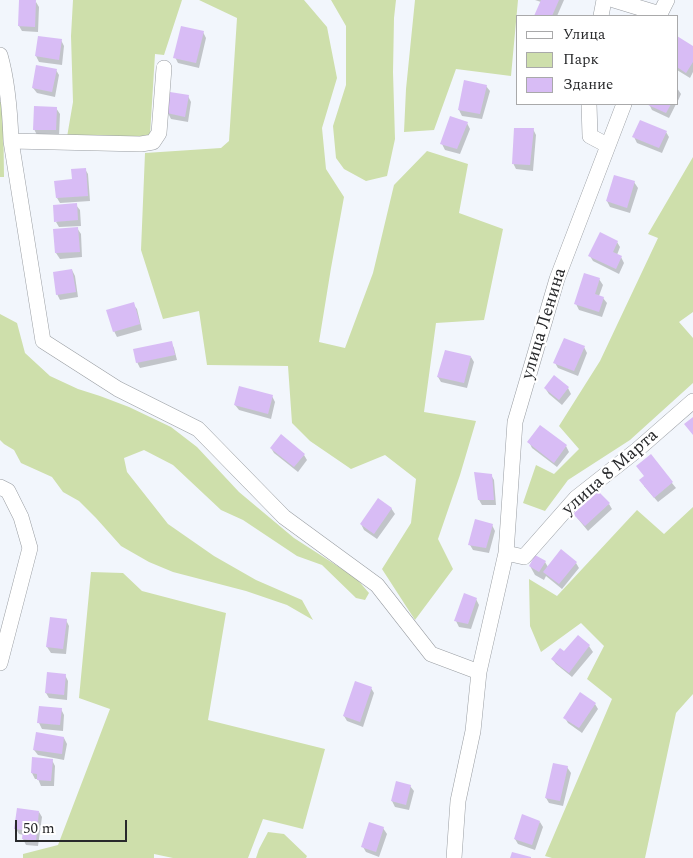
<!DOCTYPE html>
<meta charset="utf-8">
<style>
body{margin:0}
#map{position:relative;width:693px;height:858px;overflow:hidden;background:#f2f6fc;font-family:Spectral,serif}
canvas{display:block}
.legend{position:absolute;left:516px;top:15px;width:162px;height:90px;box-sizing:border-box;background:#fff;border:1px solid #a9a9aa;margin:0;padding:6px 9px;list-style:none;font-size:15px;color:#28292b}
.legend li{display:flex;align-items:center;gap:10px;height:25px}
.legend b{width:25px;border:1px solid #a9a9aa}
.scale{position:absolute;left:15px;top:820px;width:112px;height:22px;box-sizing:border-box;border:2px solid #28292b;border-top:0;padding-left:6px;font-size:15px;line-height:18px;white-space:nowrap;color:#28292b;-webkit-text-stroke:4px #fff;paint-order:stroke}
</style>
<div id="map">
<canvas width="693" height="858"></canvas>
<ul class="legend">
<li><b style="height:6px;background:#fff"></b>Улица</li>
<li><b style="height:14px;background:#cedfab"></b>Парк</li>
<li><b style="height:14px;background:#d8bcf5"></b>Здание</li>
</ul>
<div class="scale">50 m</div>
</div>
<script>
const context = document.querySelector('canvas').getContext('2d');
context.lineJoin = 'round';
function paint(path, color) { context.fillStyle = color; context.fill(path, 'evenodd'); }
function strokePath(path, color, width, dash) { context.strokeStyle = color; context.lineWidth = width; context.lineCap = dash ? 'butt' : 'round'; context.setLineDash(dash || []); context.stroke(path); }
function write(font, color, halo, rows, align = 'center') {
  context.font = font + ' Spectral,serif'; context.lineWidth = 4.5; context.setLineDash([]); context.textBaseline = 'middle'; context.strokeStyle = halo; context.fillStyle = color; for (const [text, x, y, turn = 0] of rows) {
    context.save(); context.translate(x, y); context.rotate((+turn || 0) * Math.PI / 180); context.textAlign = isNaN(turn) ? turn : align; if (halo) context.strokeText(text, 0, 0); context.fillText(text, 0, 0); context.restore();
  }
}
paint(new Path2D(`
 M73,0h109l-18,55 -9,-1 -5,81 -10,4 -73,-2 6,-35 -2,-66z
 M199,0h105l23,27 10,51 -15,50 4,41 18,28 -13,71 -12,74 26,6 28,-75 21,-88 33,-34 41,13 -9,49 44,16 -19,91 -48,3 -12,89 52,9 -16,54 -22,64 15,30 -38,51 -33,-51 29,-46 5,-44 -31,-24 -34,14 -41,-28 -18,-18 -4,-57 -81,-1 -8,-54 -36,8 -22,-69 4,-97 76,-5 8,-7 8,-123z
 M331,0h65l-2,18 -1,54 2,67 -8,37 -21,5 -22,-12 -8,-11 -3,-32 13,-41v-59z
 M415,0h103l-7,76 -55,-7 -22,61 -30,2 2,-43z
 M0,102h3l1,75h-4z
 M693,157v155l-14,10 14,16v45l-63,57 -62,40 -23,31 -22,-8 13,-38 18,9 25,-25 -20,-23 41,-65 58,-123 -10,-4z
 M0,314l17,9 8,30 25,23 28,13 22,7 29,11 42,20 26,20 42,45 55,46 62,40 13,15 -4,7 -9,-2 -34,-33 -25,-9 -54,-36 -22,-10 -48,-45 -29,-15 -20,8 3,14 41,52 46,32 42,24 46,20 11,20 -26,-15 -41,-14 -73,-19 -24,-10 -28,-16 -25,-28 -17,-17 -16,-9 -11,-15 -31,-14 -7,-13 -10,-6 -4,-4z
 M693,507v187l-17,19 -31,145h-93l-7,-2 67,-157 -25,-20 17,-33 -23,-23 -40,29 -11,-26 -1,-47 28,17 80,-86 27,24z
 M91,572l32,1 19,18 84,22 -18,107 117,29 -22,80 -40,-10 -15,39h-75l-19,-4v4h-131v-4l35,-9 52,-136 -31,-11z
 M268,832l16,2 23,22 -1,2h-50l3,-9z`), '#cedfab');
paint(new Path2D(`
 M535,0h29l-7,16h-21l5,-14z
 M36,2l3,5 -1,25 -16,-1 -3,-5z
 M203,32l3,6 -7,30 -21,-5 -3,-6z
 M677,38l16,9v25l-3,6 -13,-8z
 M61,40l3,6 -2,19 -23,-3 -3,-6z
 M56,70l3,5 -4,22 -18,-4 -4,-5z
 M486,86l4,5 -8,28 -20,-3 -3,-6z
 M677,88l4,6 -4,9z
 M188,96l3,6 -3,20 -17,-3 -3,-6z
 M649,104h27l-7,14 -17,-8z
 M56,108l4,6 -1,22 -22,-1 -3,-6z
 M467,123l3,6 -10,25 -15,-4 -3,-6z
 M533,129l3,6 -3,36 -17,-2 -3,-6z
 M666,132l3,5 -7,16 -25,-10 -3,-6z
 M85,169l3,5 2,27 -30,2 -3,-5z
 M634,182l4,6 -8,25 -20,-6 -3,-6z
 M76,205l4,5 1,16 -22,1 -3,-5z
 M77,228l4,6 1,23 -22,2 -4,-6 -1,-23z
 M617,242l3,5 -3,8 4,2 3,6 -5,11 -26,-13 -3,-5z
 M72,270l3,6 3,21 -18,3 -3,-6z
 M599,279l4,6 -4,11 4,2 4,5 -5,14 -23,-7 -3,-6z
 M133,304l4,5 5,21 -25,7 -3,-6z
 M171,342l3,6 3,12 -37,8 -3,-6z
 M584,347l3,6 -9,23 -20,-8 -3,-5z
 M471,357l3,5 -7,26 -26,-6 -3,-5z
 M545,388h23l3,6 -9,11 -13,-11z
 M272,396l3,6 -4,17 -32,-9 -4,-5z
 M529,442l37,4 3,6 -12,15 -25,-19z
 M271,448l33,7 3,5 -9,12 -24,-19z
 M650,456l26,32 -18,14 -14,-16 1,-9z
 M491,475l3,5 2,25h-14l-3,-5z
 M609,504l3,5 -24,22 -10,-12 -3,-5z
 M391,508l4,6 -18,25 -13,-9 -3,-6z
 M492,525l3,6 -6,22 -16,-3 -3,-5z
 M545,562l3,5 28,-4 3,5 -17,21 -16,-13 -2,4 -9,-5 -5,-9z
 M476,599l3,6 -8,24 -12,-2 -3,-6z
 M66,620l3,6 -3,28 -15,-1 -4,-6z
 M578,637l11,9 4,6 -21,25 -16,-13 -4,-5 13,-6z
 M65,675l3,6 -1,19 -18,-2 -3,-5z
 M371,688l3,5 -11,34 -16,-6 -3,-5z
 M595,704l3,5 -16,24 -14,-10 -3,-5z
 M61,709l3,6 -1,16 -21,-2 -3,-6z
 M64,738l3,6 -3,16 -26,-5 -4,-5z
 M52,760l3,6 -1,20h-13l-3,-7h-3l-3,-6z
 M567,767l4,6 -8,33 -14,-3 -3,-5z
 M397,782l13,4 4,5 -5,19 -14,-3 -3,-6z
 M39,812l3,5 -4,29 -12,-1 -3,-6 1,-4 -5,-1 -3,-5z
 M540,822l3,5 -8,23 -17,-6 -3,-5z
 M383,828l4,6 -8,23 -13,-5 -3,-5z`), '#0003');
paint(new Path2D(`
 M19,0h17l-1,27 -17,-1z
 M541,0h18l-7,16h-18z
 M181,26l23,5 -8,32 -23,-5z
 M38,36l24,3 -3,21 -24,-4z
 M677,36l16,10v16l-7,11 -9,-6z
 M36,65l21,4 -5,23 -20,-4z
 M464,80l23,5 -7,29 -22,-4z
 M170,92l19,3 -4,22 -18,-4z
 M646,104h25l-5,9z
 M34,106l23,1 -1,23h-23z
 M450,116l18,6 -11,27 -17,-5z
 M640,120l27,11 -8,17 -27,-11z
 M514,128h20l-4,37 -18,-1z
 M86,168l2,28 -32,2 -2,-17 18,-2 -1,-10z
 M614,175l21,6 -8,27 -21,-7z
 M77,203l1,17 -24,2 -1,-17z
 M78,227l2,25 -25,1 -2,-24z
 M600,232l18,9 -5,11 9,4 -6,13 -28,-13z
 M72,269l4,23 -20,3 -3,-23z
 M584,273l16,5 -5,16 9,3 -5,15 -25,-8z
 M134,302l6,22 -27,8 -7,-22z
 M564,338l21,8 -11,25 -21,-8z
 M172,341l3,14 -39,8 -3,-14z
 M445,350l26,6 -7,27 -27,-6z
 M554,375l15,12 -10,13 -15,-12z
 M239,386l34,9 -5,19 -34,-9z
 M693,417v18l-9,-11z
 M540,425l27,20 -13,18 -27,-21z
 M281,434l24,20 -11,13 -24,-19z
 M651,454l22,28 -19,16 -15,-18 5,-4 -8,-10z
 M474,472l18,2 2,26h-16z
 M598,491l12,12 -25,23 -12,-12z
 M378,498l14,10 -18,26 -14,-10z
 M475,519l18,5 -7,24 -18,-3z
 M561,549l16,13 -18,22 -16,-12z
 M535,555l11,6 -7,11 -10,-6z
 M464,593l13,5 -9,26 -14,-3z
 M50,617l17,2 -4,30 -17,-2z
 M578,635l12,10 -21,28 -18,-14 9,-11 4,3z
 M47,672l19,2 -2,21 -19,-2z
 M355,681l17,6 -12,35 -17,-6z
 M580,692l16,11 -17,25 -16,-10z
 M39,706l23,2 -2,17 -23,-2z
 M36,732l28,5 -2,17 -29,-4z
 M32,757l21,2 -2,22 -14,-1v-6l-6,-1z
 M553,763l15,3 -8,35 -15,-3z
 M396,781l15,4 -5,20 -15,-4z
 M17,808l22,3 -3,30 -14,-2 1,-9 -9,-1z
 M522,814l18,7 -8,24 -18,-6z
 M369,822l15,5 -8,25 -15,-5z
 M512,852l19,5v1h-21z`), '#d8bcf5');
const minor = new Path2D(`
 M614,0l46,14
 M601,16l3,-16
 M659,16l8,-16
 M0,55c8,28 10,57 11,86l32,200 75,48 80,40 86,88 93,68 54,69 48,18
 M589,104l1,32 17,9
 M11,141l130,3 12,-2 6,-9 5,-65
 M0,487l8,4 13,26 9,31 -30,115
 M506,553l18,4 52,-59 61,-48 56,-49
 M454,858l4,-57 15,-70 6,-59 27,-119 9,-131 42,-143 67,-175`);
strokePath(minor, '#999da2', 16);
strokePath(minor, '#fff', 15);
write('18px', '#28292b', '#fff', [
 ["улица Ленина",545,324,-73],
 ["улица 8 Марта",611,473,-41]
]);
</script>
